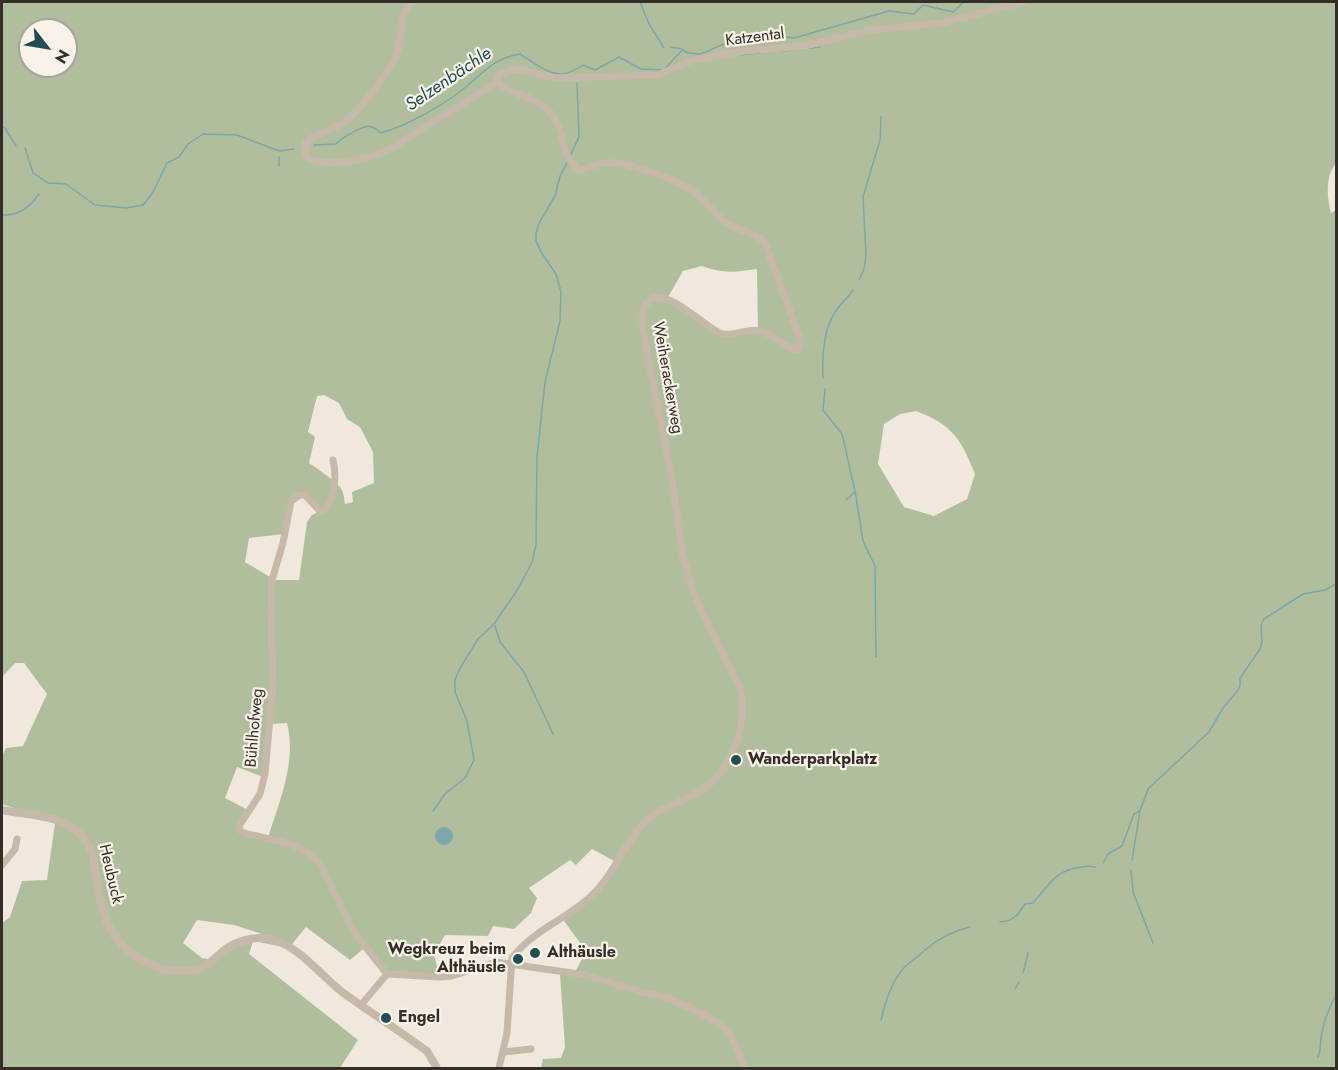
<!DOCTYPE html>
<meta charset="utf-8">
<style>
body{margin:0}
#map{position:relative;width:1338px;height:1070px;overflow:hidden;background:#f0e8dc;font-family:Jost,sans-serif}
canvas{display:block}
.frame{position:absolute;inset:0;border:3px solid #352d28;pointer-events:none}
.north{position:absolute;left:18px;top:18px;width:60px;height:60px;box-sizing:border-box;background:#f8f2e8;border:2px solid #aaa39b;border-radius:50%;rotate:121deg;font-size:16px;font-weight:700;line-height:24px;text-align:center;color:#352d28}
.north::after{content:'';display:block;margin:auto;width:21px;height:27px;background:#214d53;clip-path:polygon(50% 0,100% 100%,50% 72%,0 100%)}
</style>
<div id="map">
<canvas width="1338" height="1070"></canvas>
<div class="frame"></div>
<div class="north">N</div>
</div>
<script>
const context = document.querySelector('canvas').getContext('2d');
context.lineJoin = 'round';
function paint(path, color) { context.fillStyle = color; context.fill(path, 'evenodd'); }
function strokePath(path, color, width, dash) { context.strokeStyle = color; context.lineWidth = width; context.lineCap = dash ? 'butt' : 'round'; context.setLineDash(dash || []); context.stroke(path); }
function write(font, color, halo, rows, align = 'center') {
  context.font = font + ' Jost,sans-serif'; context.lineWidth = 4.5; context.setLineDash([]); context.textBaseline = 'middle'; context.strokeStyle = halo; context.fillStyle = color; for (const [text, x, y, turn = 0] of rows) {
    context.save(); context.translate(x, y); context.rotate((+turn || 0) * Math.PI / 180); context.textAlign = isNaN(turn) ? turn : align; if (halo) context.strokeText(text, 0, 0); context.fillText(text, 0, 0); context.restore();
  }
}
paint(new Path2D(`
 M2,2h1334v161c-11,14 -9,33 -5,50l5,-3v858h-795l2,-9 18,-1 4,-11 -5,-73h14l12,-23 -22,-30 12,-14 14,-9 26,-36 -24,-13 -16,16 -6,-5 -41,28 8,10 -6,15 -17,16 -21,-3 -5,10 -43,-1 -11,20 5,19 -51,-3 -25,-22 -13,11 -44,-33 -17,21 -36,-7 -4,13 109,86 -18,28h-338v-145l8,-6 12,-36 25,-1 9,-64 -36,-6 -18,-6v-48l4,-8 17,-2 24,-52 -23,-31h-9l-13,14zM30,30h36v36h-36zM702,266c22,8 34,6 55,3l1,61 -36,3 -54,-36 15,-26zM324,395l15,8 8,16 13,8 13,25 1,31 -22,9 1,10 -8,2c-1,-4 -1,-10 -3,-14 -2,-6 -27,-23 -33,-27l6,-26 -7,-5 9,-36zM916,411c37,14 45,28 59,63l-8,25 -33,17 -30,-9 -26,-43 6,-40 16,-10zM302,496l16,16 -6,3 -5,7 -8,58h-24l-30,-18 4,-24 35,-4 10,-33zM287,723c10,39 -8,79 -19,115l-28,-9 8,-19 -23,-12 12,-31 29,11 5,-54zM197,920l37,5 28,9 -36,15 -13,11 -11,-2 -19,-15z`), '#b1be9d');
paint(new Path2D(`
 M435 836a9 9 0 1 1 18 0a9 9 0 1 1-18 0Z`), '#7da7ab');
strokePath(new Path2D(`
 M640,2l9,22 15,24
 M671,47l11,2
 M783,51l37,-4
 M740,55l20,-2
 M2,126l3,2 11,18
 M314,145l22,-1c6,-6 27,-20 36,-17 2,1 8,5 9,6 25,-7 61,-27 81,-43 22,-17 29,-31 58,-36 11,7 26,19 40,20 8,1 17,-5 23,-9l12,5 24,-13 22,12 23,1c7,-7 11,-14 19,-20l5,3 13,1 25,-11h29l20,-8 19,3 95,-27 25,3 9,-9 30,7 11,-10
 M25,148l8,25 15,10 18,1 29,21 31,3 17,-3 9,-11 15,-31 12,-6 9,-13 15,-10 34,1 42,16 15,-2
 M571,154l8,-17 -2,-54
 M279,157v9
 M2,215c16,1 28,-8 37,-21
 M859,280l5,-11 2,-14 -3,-58 17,-57 1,-23
 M823,378c-1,-21 0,-47 12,-66 5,-8 13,-14 18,-22
 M825,389l-2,21 19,24 13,57 8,50 12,25 1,91
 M846,500l9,-8
 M495,626l5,16 24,30 29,62
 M433,811l12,-17 20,-16 9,-18 -7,-39 -12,-29v-12l4,-10 19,-31 16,-15 24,-35 14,-27 4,-17 1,-88 8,-75 15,-61 1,-29 -5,-18 -15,-22 -5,-11v-8l3,-10 16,-27 5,-20 8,-15
 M1132,860l8,-49
 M1103,863l5,-9 14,-8 12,-32 6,-3 8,-22 61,-57 14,-24 15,-18 2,-4v-8l20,-29 2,-8 -1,-16 3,-6 39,-25 22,-4 11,-6
 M1131,870l2,22 20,51
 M1000,922c14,-1 18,-7 25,-18l8,-1c14,-15 20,-30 42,-35 7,-1 12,-3 20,-1
 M1023,973l5,-20
 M1015,989l4,-7
 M881,1020c4,-18 10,-37 22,-51 7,-8 15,-12 22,-19 14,-12 27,-19 45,-23
 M1318,1057c3,-7 2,-12 3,-20 2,-14 8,-29 15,-42`), '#7da7ab', 1.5);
strokePath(new Path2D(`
 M412,2c-14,9 -9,39 -17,56 -8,16 -37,56 -52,65 -13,8 -31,10 -39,23l3,11c16,11 53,4 71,-3 17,-6 33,-18 48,-28 24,-14 48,-29 71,-44
 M497,82c17,15 43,14 56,34 13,18 7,42 27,54 9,-3 18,-7 27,-7 19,-2 71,17 87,29 11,8 19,21 30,29 13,9 29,11 41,21l36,100 -3,8c-10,0 -25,-16 -37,-19 -14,-4 -26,7 -41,2 -20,-8 -72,-67 -79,-13l31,160 11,76 7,26 9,23 40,80c10,39 -6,87 -42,108 -17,10 -38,15 -52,29 -22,22 -31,53 -54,74 -24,23 -58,34 -79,62l-5,75 -8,35
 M497,82l1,-6 12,-6h10l35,8 103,-3 35,-15 51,-9 61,-5 66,-16 71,-7 81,-21
 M333,460c4,17 2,37 -10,51l-4,-1 -14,-15h-5l-9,6 -8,42 -11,37 -1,31 2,73 -8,90 -5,20 -21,32 1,4 4,3c26,7 55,8 74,28l38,74 31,39
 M2,865l13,-16 2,-10
 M361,1005l26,-31 52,3 13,-1 44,-14 90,13 52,16 33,8 34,16 17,11 9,9 15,33
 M504,1052l27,-3`), '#c7b9a9', 7);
strokePath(new Path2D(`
 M2,810c35,7 76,4 90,43 10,52 8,92 65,114 13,5 31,6 44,1 9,-4 15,-11 22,-17 14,-11 34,-16 51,-11 25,7 48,36 68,52 25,18 50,34 75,52l10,7 10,17`), '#c7b9a9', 8);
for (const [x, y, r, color] of [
 [736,760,6,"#214d53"],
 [535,953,6,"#214d53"],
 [518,959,6,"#214d53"],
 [386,1018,6,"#214d53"]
]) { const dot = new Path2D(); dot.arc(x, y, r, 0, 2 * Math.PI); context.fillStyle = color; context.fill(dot); strokePath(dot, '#f8f2e8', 2); }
write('16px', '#352d28', '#f8f2e8', [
 ["Katzental",755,38,-7],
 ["Weiherackerweg",667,378,80],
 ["Bühlhofweg",255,728,-85],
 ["Heubuck",110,874,77]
]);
write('bold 16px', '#352d28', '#f8f2e8', [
 ["Wanderparkplatz",748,760],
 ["Wegkreuz beim",506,950,"right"],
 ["Althäusle",506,968,"right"],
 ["Althäusle",547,953],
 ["Engel",398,1018]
], 'left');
write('italic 18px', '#214d53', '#f8f2e8', [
 ["Selzenbächle",449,80,-34]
]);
</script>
